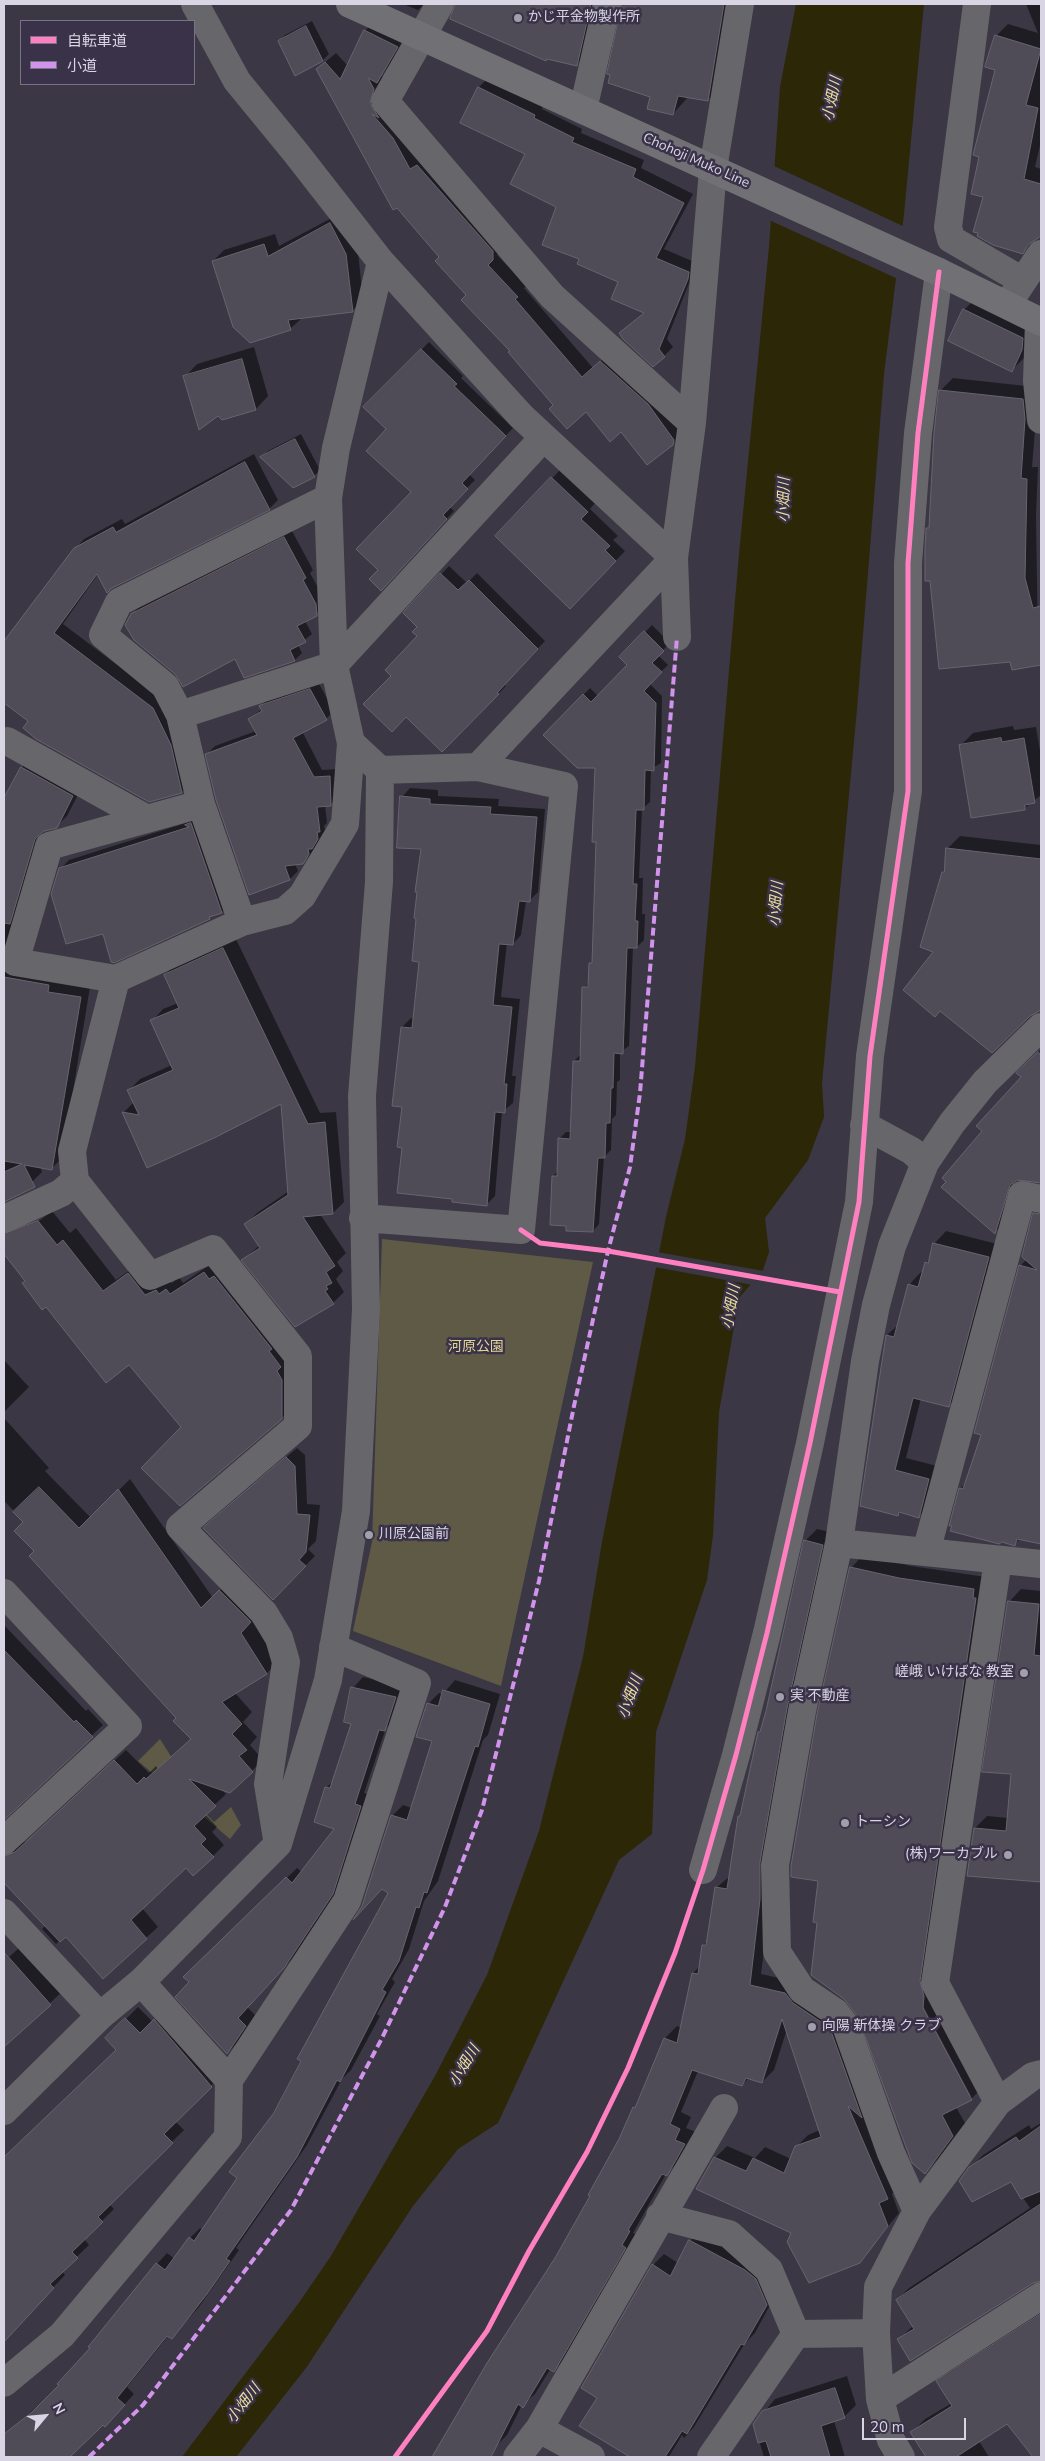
<!DOCTYPE html>
<meta charset="utf-8">
<style>
body{margin:0}
#map{position:relative;width:1045px;height:2461px;overflow:hidden;background:#3b3744;font-family:"Nunito Sans","Noto Sans JP",sans-serif}
canvas{display:block}
.frame{position:absolute;inset:0;border:5px solid #d9d5e4;pointer-events:none}
.legend{position:absolute;left:20px;top:20px;width:175px;height:65px;box-sizing:border-box;background:#393249;border:1px solid #797387;margin:0;padding:6px 9px;list-style:none;font-size:15px;color:#d9d5e4}
.legend li{display:flex;align-items:center;gap:10px;height:25px}
.legend b{width:25px;border:1px solid #797387}
.north{position:absolute;left:20px;top:2391px;width:50px;height:50px;-webkit-text-stroke:4px #393249;paint-order:stroke;rotate:62deg;font-size:14px;font-weight:700;line-height:20px;text-align:center;color:#d9d5e4}
.north::after{content:'';display:block;margin:auto;width:18px;height:22px;background:#d9d5e4;clip-path:polygon(50% 0,100% 100%,50% 72%,0 100%)}
.scale{position:absolute;left:862px;top:2418px;width:104px;height:22px;box-sizing:border-box;border:2px solid #d9d5e4;border-top:0;padding-left:6px;font-size:15px;line-height:18px;white-space:nowrap;color:#d9d5e4;-webkit-text-stroke:4px #393249;paint-order:stroke}
</style>
<div id="map">
<canvas width="1045" height="2461"></canvas>
<div class="frame"></div>
<ul class="legend">
<li><b style="height:6px;background:#ff80c0"></b>自転車道</li>
<li><b style="height:6px;background:#d193ec"></b>小道</li>
</ul>
<div class="north">N</div>
<div class="scale">20 m</div>
</div>
<script>
const context = document.querySelector('canvas').getContext('2d');
context.lineJoin = 'round';
function paint(path, color) { context.fillStyle = color; context.fill(path, 'evenodd'); }
function strokePath(path, color, width, dash) { context.strokeStyle = color; context.lineWidth = width; context.lineCap = dash ? 'butt' : 'round'; context.setLineDash(dash || []); context.stroke(path); }
function write(font, color, halo, rows, align = 'center') {
  context.font = font + ' "Nunito Sans","Noto Sans JP",sans-serif'; context.lineWidth = 5; context.setLineDash([]); context.textBaseline = 'middle'; context.strokeStyle = halo; context.fillStyle = color; for (const [text, x, y, turn = 0] of rows) {
    context.save(); context.translate(x, y); context.rotate((+turn || 0) * Math.PI / 180); context.textAlign = isNaN(turn) ? turn : align; if (halo) context.strokeText(text, 0, 0); context.fillText(text, 0, 0); context.restore();
  }
}
paint(new Path2D(`
 M382,1239l211,23 -92,424 -148,-55 19,-89z
 M160,1739l19,30 -6,11 41,42 17,-15 10,18 -11,14 -92,-78z`), '#5e5a46');
paint(new Path2D(`
 M796,4h128l-20,210 -20,160 -27,335 -35,374 2,34 -16,43 -43,58 4,34 -6,18 -24,28 -20,114 -6,123 -6,45 -51,152 -4,102 -33,26 -121,263 -40,26 -45,57 -107,162 -70,89h-54l116,-153 33,-48 104,-180 52,-101 52,-144 44,-174 19,-115 64,-325 19,-78 10,-72 44,-513 30,-307 11,-160z`), '#2c2706');
paint(new Path2D(`
 M772,165l133,62 -7,52 -129,-59z
 M657,1252l107,19 -11,14 -99,-18z`), '#3b3744');
paint(new Path2D(`
 M403,4h21l-6,6z
 M457,4h147l-12,45 -16,16 -125,-47z
 M623,4h114l-13,80 -16,16 -19,-4 -16,18 -22,-18z
 M1026,4h15v137l-6,26 6,2v68l-5,1 -14,14 -37,-56 12,-127 -1,-33 12,-12 30,9z
 M312,21l17,33 -6,6 -27,14 -17,-33 6,-6z
 M374,21l33,16 -25,39 120,173 -5,6 30,31 -3,2 69,80 18,-16 72,81 -10,11 -52,-13 -35,-21 -74,-60 -44,-55 -151,-226 19,-16 12,13 17,-35z
 M488,78l55,28 -1,3 40,20 -1,4 63,27 -3,8 52,26 -29,55 33,14 -30,76 6,8 -9,9 -44,-23 25,-21 -26,-31 -39,-23 -22,-52 -32,-52 -64,-32 17,-35z
 M341,213l16,29 6,58 -11,11 -50,7 -11,10 -41,13 -37,-80 11,-11 51,-16 4,12z
 M976,298l59,28 -1,11 -10,21 -12,12 -48,-60z
 M429,342l34,34 -2,2 52,50 -44,46 6,6 -26,26 5,5 -66,71 -8,-12 32,-78 -25,-63 -22,-22z
 M254,347l14,49 -12,13 -34,10 -37,-42 12,-13z
 M953,378l82,9 2,19 -5,61h6l-2,48 2,132 -110,-118 3,-3 10,-136z
 M301,434l19,36 -6,6 -52,-19 6,-6z
 M254,454l24,46 -9,9 -171,65 -35,50 99,75 29,84 -9,9 -152,-72 -26,-18v-58l71,-95 9,-10 38,-20 3,5z
 M562,468l34,34 -6,7 28,27 -5,4 12,11 -45,47 -84,-62z
 M292,531l21,39 -3,3 13,24v11l-18,13 7,13 -14,11 4,8 -7,7 -50,16 -10,-18 -103,-44 7,-7z
 M449,566l18,17 10,-10 68,68 -41,43 2,2 -64,65 -49,-75 25,-40 1,-9 -14,-14z
 M652,625l18,18 -12,12 10,10 -19,18 13,13 -1,67 -10,6 -1,33 -8,7 -3,69h4l-1,36h3l-1,26 -7,7h-4l-4,99 -9,6v28l-3,2 -1,33 -4,4 -1,31 -7,7 -5,67 -6,7 -40,-55 5,-5 1,-32 7,-7h6l2,-71 7,-7 3,-66 6,-6v-18l3,-3 5,-120 -2,-74 -51,-32 45,-47 8,8 31,-31 -8,-8z
 M318,682l16,29 -8,8 -23,14 19,37 15,-1 1,28 -8,8h-5l2,18 -3,3 1,4 -14,24 -9,9 -7,1 3,7 -8,8 -40,14 -43,-139 8,-8 41,-15 -7,-12 13,-10 -1,-3 8,-8z
 M1013,726l1,4 22,-3 5,30v38l-16,13 -64,-63 12,-12z
 M32,757l51,28 -16,31 -11,11 -12,3 -34,117 80,40 -28,171 -10,10 -12,-2 2,6 -10,10 -28,13v-394l18,-34z
 M410,788l28,2v6l61,3 -1,7 47,3 -7,83 -9,9h-3l-5,34 -8,9 -6,-1 -6,54 19,2 -8,77h4l-3,27 -11,9 -7,84 -8,8 -84,-57 -1,-120 9,-9 3,1 7,-58 1,-113 -20,-51z
 M195,816l35,88 -8,8 -9,2 -4,4 -105,14 -44,-63 9,-9 120,-38z
 M960,836l81,9v166h-5l-44,41 -56,-101 7,-79 2,-2 3,-22z
 M235,937l85,176 16,-1 8,90 -11,11 -13,1 26,39 -9,9 6,9 -7,8 8,13 -11,11 -90,-43 17,-15 -14,-21 11,-11 32,-22 -7,-89 -69,35 -89,-25 10,-10 -5,-12 11,-11 32,-14 -20,-44 11,-12 15,-6 -13,-28 11,-11z
 M1041,1050v132l-16,-4 -7,2 -10,40 -13,12 27,-156 -4,-3z
 M1041,1207v336l-20,-5 -6,6 -64,-19 10,-37 5,-5 17,-49 37,-168 7,-7 7,-45z
 M52,1211l18,22 6,-5 40,52 25,-18 31,21 7,-6 4,6 34,-23 71,98 6,47 -12,13 -99,9 -54,-64 -102,-82 -23,-29 12,-13z
 M946,1231l55,14 -40,148 -12,12 -28,-7 -15,60 35,9 -10,37 -12,12 -18,-4 -4,3 -10,-180 11,-10 11,-40 12,-13 2,1 3,-10 5,-5 3,-14z
 M4,1360l25,27 -25,25z
 M4,1418l45,50 -4,3 46,47 39,-39 83,119 18,-19 31,31 -10,11 26,41 -11,11 -32,20 17,19 -9,10 14,15 -7,8 13,15 -33,32 -9,-3 5,5 -21,20 12,13 -5,5 12,13 -11,11 -27,10 -44,42 16,19 -55,50 -37,-42 -10,9 -14,-15 4,-4 -42,-44v-12l7,-8 -5,-5 11,-11 10,-4 99,-91 23,23 7,-7 2,3 34,-30 -14,-21 -143,-167 -10,-29 -21,-21z
 M297,1448l8,7 2,49 13,1 -4,36 -8,8 7,7 -42,42 -68,-70z
 M817,1529l17,4 -62,354 -11,87 36,8 39,30 64,174 -8,8 7,19 -40,49 -66,-29 -78,-75 12,-12 28,12 10,-11 26,12 5,-12 12,-12 12,-5 -33,-101 -13,41 -12,12 -13,-4 -7,7 -44,-14 -17,41 10,5 -5,11 10,4 -18,31 -12,11 -33,59 4,2 -71,123 -12,12 -3,-2 -16,26 -13,11 -15,30 -12,12 -4,-2 -9,12h-42l-5,-3 121,-195 36,-64 46,-90 27,-67 12,-12 4,2 12,-55 7,-7 3,-21 5,-4 8,-53 14,-12 9,-60 3,-3 18,-81 2,-3 43,-188z
 M863,1555l48,11 75,11 -55,391 52,119 -12,12 -15,8 9,16 -28,37 -12,12 -106,-250 32,-354zM921,2002l50,94h-3l-49,-92z
 M1021,1589l20,2v290l-73,-6 7,-47 12,-12 21,2 4,-45 -3,-171z
 M4,1625l82,86 2,-2 15,16 -99,93z
 M363,1677l43,9 -11,33 -9,9 -22,65 7,2 -28,88 -49,74 -47,50 8,8 -18,28 -10,10 -36,-71 -6,-5 112,-109 5,4 34,-44 -9,-41 7,-7 19,-57v-35z
 M455,1680l45,14 -12,41 -5,5 -45,141 -14,20 -15,48 -17,30 3,3 -18,32 3,2 -29,54 -9,9 -35,66 -71,103 3,2 -40,57 -27,30 -3,-2 -42,52 7,7 -19,21 -54,42h-57v-19l4,-3 -1,-2 54,-48 96,-121 10,-11 8,6 15,-21 10,-10 3,2 36,-53 151,-285 -7,-5 -20,19 29,-90 11,-11 9,3 22,-68 -6,-36 11,-11 4,1z
 M30,1938l32,54 -49,45 -9,-10v-72l2,-2 3,4z
 M138,2007l15,15 14,-14 56,66 -48,47 9,9 -75,74 5,5 -30,30 5,6 -27,26 3,4 -53,56 -8,-7v-167l114,-108 -11,-11z
 M1041,2123v156l-142,60 14,-13 -16,-26 12,-12 121,-80 -19,-28 -41,-12 13,-13 46,-30 2,4z
 M702,2229l75,63 -22,41 -10,10 -51,84 -10,11 -2,-3 -12,20 -2,2h-35l-52,-32 18,-28 54,-132 11,-11 14,9 12,-22z
 M1041,2311v146h-7l-26,-35 -29,19 10,16h-61l-16,-25 13,-13 27,-16 -14,-21 13,-13z
 M847,2376l9,29 -12,12 -10,4 11,36h-81l-10,-33 21,-25z`), '#0007');
const building = new Path2D(`
 M456,4h135l-14,62 -30,-7 -1,2 -96,-42z
 M622,4h102l-16,97 -30,-5 -5,19 -26,-6 3,-12 -42,-14 2,-8 -3,-1z
 M306,26l17,35 -28,15 -17,-35z
 M364,30l34,17 -21,36 -9,-5 6,11 -4,14 9,15 -7,-4 21,24 17,31 7,-4 76,86v9l-5,5 30,32 -3,2 67,78 18,-16 48,43 26,36 -1,5 -26,20 -26,-33 -11,10 -24,-30 -19,17 -18,-20 4,-4 -45,-53 2,-1 -49,-51 5,-5 -31,-34 4,-4 -42,-49 -4,2 -77,-141 9,-7 15,17z
 M995,35l46,14 -15,56 12,3 -14,71 17,5v52l-13,9 -5,9 -30,-9 -16,-9 1,-3 -5,-1 10,-35 -12,-3 8,-37 -6,-2 22,-85 -10,-3z
 M478,87l57,28 -1,3 40,20 -2,4 64,27 -3,8 51,26 -28,55 33,14 -1,7 -29,70 6,8 -12,10 -30,-28 -4,-6 25,-20 -33,-14 7,-17 -41,-18 2,-5 -37,-14 14,-38 -46,-23 15,-30 -65,-31z
 M330,223l16,31 7,58 -65,8 3,10 -41,13 -17,-16 -21,-66 52,-17 4,12z
 M963,309l60,29 -1,12 -10,22 -64,-31z
 M421,349l36,35 -3,2 52,50 -44,47 6,6 -25,26 4,4 -66,72 -12,-12 9,-9 -22,-21 55,-57 -45,-41 20,-22 -23,-22z
 M242,359l14,51 -34,10 -4,-4 -19,14 -16,-54z
 M939,390l84,9 2,20 -4,59 6,1 -2,99 8,30 8,-2v59l-29,5 -2,-8 -71,7 -9,-88h-5v-31l1,-22h3l5,-95z
 M295,439l20,38 -22,11 -33,-31z
 M245,462l25,48 -158,78 -5,5 -10,-19 -43,59 99,75 18,37 11,48 -33,9 -113,-63 -13,-11 5,-7 -24,-18v-62l70,-93 39,-21 3,5z
 M551,477l37,35 -7,7 29,27 -5,4 11,11 -46,48 -75,-73z
 M284,537l22,41 -3,2 13,24 1,12 -20,10 9,16 -16,8 5,11 -51,17 -9,-19 -52,28 -8,-13 -41,-34 -9,-15 6,-11z
 M440,573l18,17 11,-10 69,69 -41,44 2,1 -57,58 -36,-35 -14,15 -29,-28 28,-28 -6,-6 32,-34 -5,-4 5,-5 -14,-14z
 M644,631l20,20 -12,12 10,9 -18,19 12,12 -2,68 -9,-1 -1,40h-8l-3,74h4l-2,37h3l-1,27h-10l-4,106 -9,-1 -1,35h-2l-1,35h-4l-1,35h-7l-5,74 -27,-1v-5l-16,-1 2,-49h5l1,-38 12,1 3,-78h7l2,-74h6l1,-24h3l4,-121h-4l3,-74h-18l-34,-33 40,-41 8,8 36,-37 -8,-8z
 M310,689l17,31 -34,18 21,39 16,-1 1,30 -14,1 3,25h-3l1,7 -6,10h-4l1,5 -6,10 -18,2 5,14 -41,15 -33,-95 -11,-46 52,-19 -9,-16 14,-8 -3,-5z
 M1001,738l1,4 22,-4 11,65 -10,2v5l-54,8 -12,-73z
 M21,767l52,29 -16,32 -13,3 -9,8 -25,85 -6,-1v-125z
 M400,796l30,3v5l61,3 -1,7 47,3 -7,85 -11,-1 -6,44 -14,-1 -6,61 19,2 -8,77h3l-2,29 -10,-1 -8,94 -35,-4v-3l-55,-6 5,-45 -5,-1 5,-40 -10,-1 9,-79 11,1 7,-66 -7,-1 4,-42 -2,-1 3,-26h-2l6,-43 -24,-1z
 M191,823l31,90 -13,4 1,2 -96,44 -3,-1 -8,-28 -37,10 -15,-50 8,-26 130,-41 -4,-2z
 M946,848l95,11v151l-11,6 -38,37 -52,-42 -5,6 -32,-27 30,-38 -13,-5 22,-75h2z
 M223,948l85,176 17,-2 8,92 -30,3 32,49 -9,6 6,11 -6,3 2,3 -3,2 9,13 -39,23 -54,-67 19,-12 -16,-24 44,-29 -7,-91 -67,34 -67,30 -25,-56 17,3 -12,-25 46,-20 -23,-50 29,-12 -15,-33z
 M4,977l45,8 -1,7 33,5 -29,173 -28,-5 11,22 -31,15v-30l18,-8 -18,-3z
 M1038,1052l3,3v128l-23,-3 -8,5 -15,49 -54,-47 5,-5 -4,-4 40,-47 -6,-5 45,-49 -5,-4z
 M1033,1213l8,1v330l-24,-5 -2,7 -13,-4 -3,2 -49,-13 2,-5h-3l10,-38 4,1 18,-54 -7,-2 45,-168 18,5 -15,-13z
 M38,1221l19,24 6,-5 40,51 25,-18 17,22 11,-5 3,4 7,-5 4,5 34,-22 5,7 5,-3 58,73 -3,2 12,16 -4,4 5,9v39l-102,87 -39,-38 40,-41 -52,-62 -23,18 -60,-76 -4,3 -20,-27 3,-2 -21,-27v-20z
 M933,1243l56,14 -40,150 -36,-9 -18,72 34,9 -10,39 -20,-6 -1,4 -38,-10 26,-171 8,2 14,-53 10,3 7,-25 3,1z
 M286,1457l9,9 2,48 13,1 -4,37 -7,8 7,6 -33,34 -70,-72z
 M39,1487l40,41 39,-39 83,119 18,-18 32,32 -10,11 26,41 -45,28 20,22 -10,10 15,16 -8,6 14,16 -23,21 -41,-14 27,27 -22,20 12,13 -5,5 13,13 -21,19 -7,-8 -55,52 16,19 -44,40 -37,-42 -6,5 -56,-59v-27l11,-4 99,-92 23,24 7,-7 2,2 45,-40 -18,-18 3,-3 -147,-162 5,-5 -20,-20 9,-9 -10,-10z
 M804,1540l19,5 -36,163 -27,154v37l-10,86 35,8 8,10 31,21 8,10 30,84 -14,-12 40,93 -9,4 9,23 -28,37 -51,20 -22,-41 4,-9 -95,-44 18,-32 32,14 7,-13 31,15 11,-27 26,-9 -39,-118 -20,64 -16,-5 -4,8 -50,-16 -22,54 10,5 -5,11 10,4 -18,32 -5,-2 -34,56 2,1 -8,14 4,3 -72,124 -7,-4 -24,40 -5,-4 -27,53h-59l55,-94 68,-105 35,-62 -2,-1 31,-56 14,-32 2,1 29,-70 13,5 15,-70 6,1 4,-29h4l9,-58 12,2 11,-73h2l18,-84h2l6,-21z
 M850,1567l49,11 75,11 -1,9h3l-56,383 4,15 -1,12 49,92 -30,15 11,21 -28,38 -13,-11 -6,-16 -48,-130 -14,-18 -33,-24 6,-52 -4,-1 5,-41 -27,-4v-11l26,-152z
 M1008,1601l31,3 -5,51 7,1v226l-74,-6 7,-48 32,3 5,-57 -29,-2z
 M4,1650l70,72 2,-2 17,17 -89,83z
 M351,1687l45,10 -11,34 -6,-1 -24,74 6,2 -28,88 -49,74 -46,50 8,8 -19,28 -52,-57 14,-15 -6,-5 103,-100 6,6 42,-54 -20,-7 11,-35 5,1 21,-64 -7,-2z
 M443,1690l47,14 -12,43 -3,-1 -48,147 -3,-1 -5,16 -3,-1 -17,54 -17,29 4,2 -46,90 -3,-2 -40,77 -71,102 4,2 -23,33 -35,45 -5,-3 -50,62 8,7 -20,22 -2,-2 -33,32h-66v-23l28,-22 27,-27 -2,-1 33,-36 -2,-1 68,-84 9,7 24,-33 5,4 43,-63 -8,-6 44,-58 28,-53 -4,-2 91,-166 -6,-4 -29,31 9,-14 29,-91 16,5 25,-79 -16,-4 11,-34 11,3z
 M4,1952l47,53 -47,42z
 M125,2018l15,15 14,-14 58,68 -48,47 9,9 -75,74 5,5 -31,30 6,6 -28,26 4,4 -50,54v-185l112,-107 -11,-12z
 M1041,2126v65l-20,8 -10,-17 -39,20 -13,-21 10,-14 47,-30 3,4z
 M1041,2204v77l-8,2 -123,78 -13,-22 17,-10 -18,-29z
 M689,2240l56,30 11,9 11,26 -23,40 -3,-1 -54,90 -5,-3 -17,26h-35l-51,-31 18,-28 -16,-10 71,-124 18,12z
 M1041,2314v143h-8l-26,-33 -51,33h-30l-16,-25 42,-26 -16,-25z
 M835,2388l10,30 -24,8 9,31h-59l-5,-16 -8,2 -5,-19 9,-13z`);
paint(building, '#4f4b57');
strokePath(building, '#68646f', 1);
strokePath(new Path2D(`
 M195,4l42,77 59,72 85,109 140,154 153,142 3,79
 M440,4l-55,97 167,195 140,127
 M977,4l-29,223 3,12 72,42
 M583,110l24,-106
 M381,262l-45,186 -8,50 6,167 17,78 29,27 98,-3 196,-209 18,-135 21,-254 27,-165
 M1013,296l28,-42
 M1039,322l-2,59 4,39
 M328,498l-209,104 -16,33 62,51 15,29 154,-50 209,-227
 M180,715l21,89 41,118
 M7,741l140,78
 M116,979l-101,-17 34,-116 152,-42
 M864,1125l48,26 13,12
 M75,1181l75,95 63,-27 85,107v70l-118,101 84,86 15,25 7,24 -18,122 9,55
 M363,1218l158,12 43,-444 -86,-19
 M4,1219l57,-26 14,-12 -3,-30 44,-172 126,-57 43,-11 17,-15 43,-72 6,-81
 M839,1543l202,21
 M926,1552l96,-357 19,4
 M4,1593l124,133 -124,115
 M703,1870l33,-115 31,-122 43,-190 49,-241 11,-146 38,-265v-228l10,-130 21,-161
 M4,1913l96,103
 M141,1982l88,98
 M998,2102l-63,-119 63,-423
 M4,2111l96,-95 41,-34 137,-138 50,-164 28,-169 10,-202 -4,-213 17,-214 1,-112
 M917,2211l-26,-58 -45,-127 -11,-14 -33,-22 -25,-38 -2,-87 27,-154 37,-168 26,-182 11,-56 16,-59 33,-83 27,-40 33,-41 56,-55
 M660,2216l69,18 40,36 27,64
 M4,2383l58,-48 166,-198 1,-57 118,-179 70,-218 -84,-36
 M880,2399l161,-103
 M539,2429l52,28
 M517,2457l22,-28 185,-321
 M711,2457l85,-123 80,-1
 M901,2457l-10,-17 -11,-41 -4,-66 2,-46 39,-76 81,-109 35,-26 8,-2`), '#67666a', 28);
strokePath(new Path2D(`
 M350,4l589,268 102,50`), '#717075', 28);
strokePath(new Path2D(`
 M89,2457l54,-52 148,-195 90,-170 64,-133 37,-97 57,-229 35,-175 34,-155 22,-84 10,-74 37,-456`), '#d193ec', 4, [8, 4]);
strokePath(new Path2D(`
 M521,1230l19,13 68,8 232,41
 M395,2457l92,-126 42,-80 58,-99 41,-84 47,-115 28,-83 33,-115 31,-122 43,-190 49,-241 11,-146 38,-265v-228l10,-130 21,-161`), '#ff80c0', 5);
for (const [x, y, r, color] of [
 [518,18,5,"#a29eac"],
 [369,1535,5,"#a29eac"],
 [1024,1673,5,"#a29eac"],
 [780,1697,5,"#a29eac"],
 [845,1823,5,"#a29eac"],
 [1008,1855,5,"#a29eac"],
 [812,2027,5,"#a29eac"]
]) { const dot = new Path2D(); dot.arc(x, y, r, 0, 2 * Math.PI); context.fillStyle = color; context.fill(dot); strokePath(dot, '#393249', 2); }
write('14px', '#d9d5e4', '#393249', [
 ["かじ平金物製作所",528,18],
 ["川原公園前",379,1535],
 ["嵯峨 いけばな 教室",1014,1673,"right"],
 ["実 不動産",790,1697],
 ["トーシン",855,1823],
 ["(株)ワーカブル",998,1855,"right"],
 ["向陽 新体操 クラブ",822,2027]
], 'left');
write('14px', '#d9d5e4', '#393249', [
 ["Chohoji Muko Line",696,161,24]
]);
write('14px', '#e2d695', '#393249', [
 ["河原公園",476,1348]
]);
write('italic 15px', '#ebde9d', '#393249', [
 ["小畑川",833,99,-79],
 ["小畑川",785,500,-89],
 ["小畑川",777,904,-86],
 ["小畑川",732,1307,-80],
 ["小畑川",631,1697,-70],
 ["小畑川",465,2066,-59],
 ["小畑川",244,2404,-52]
]);
</script>
